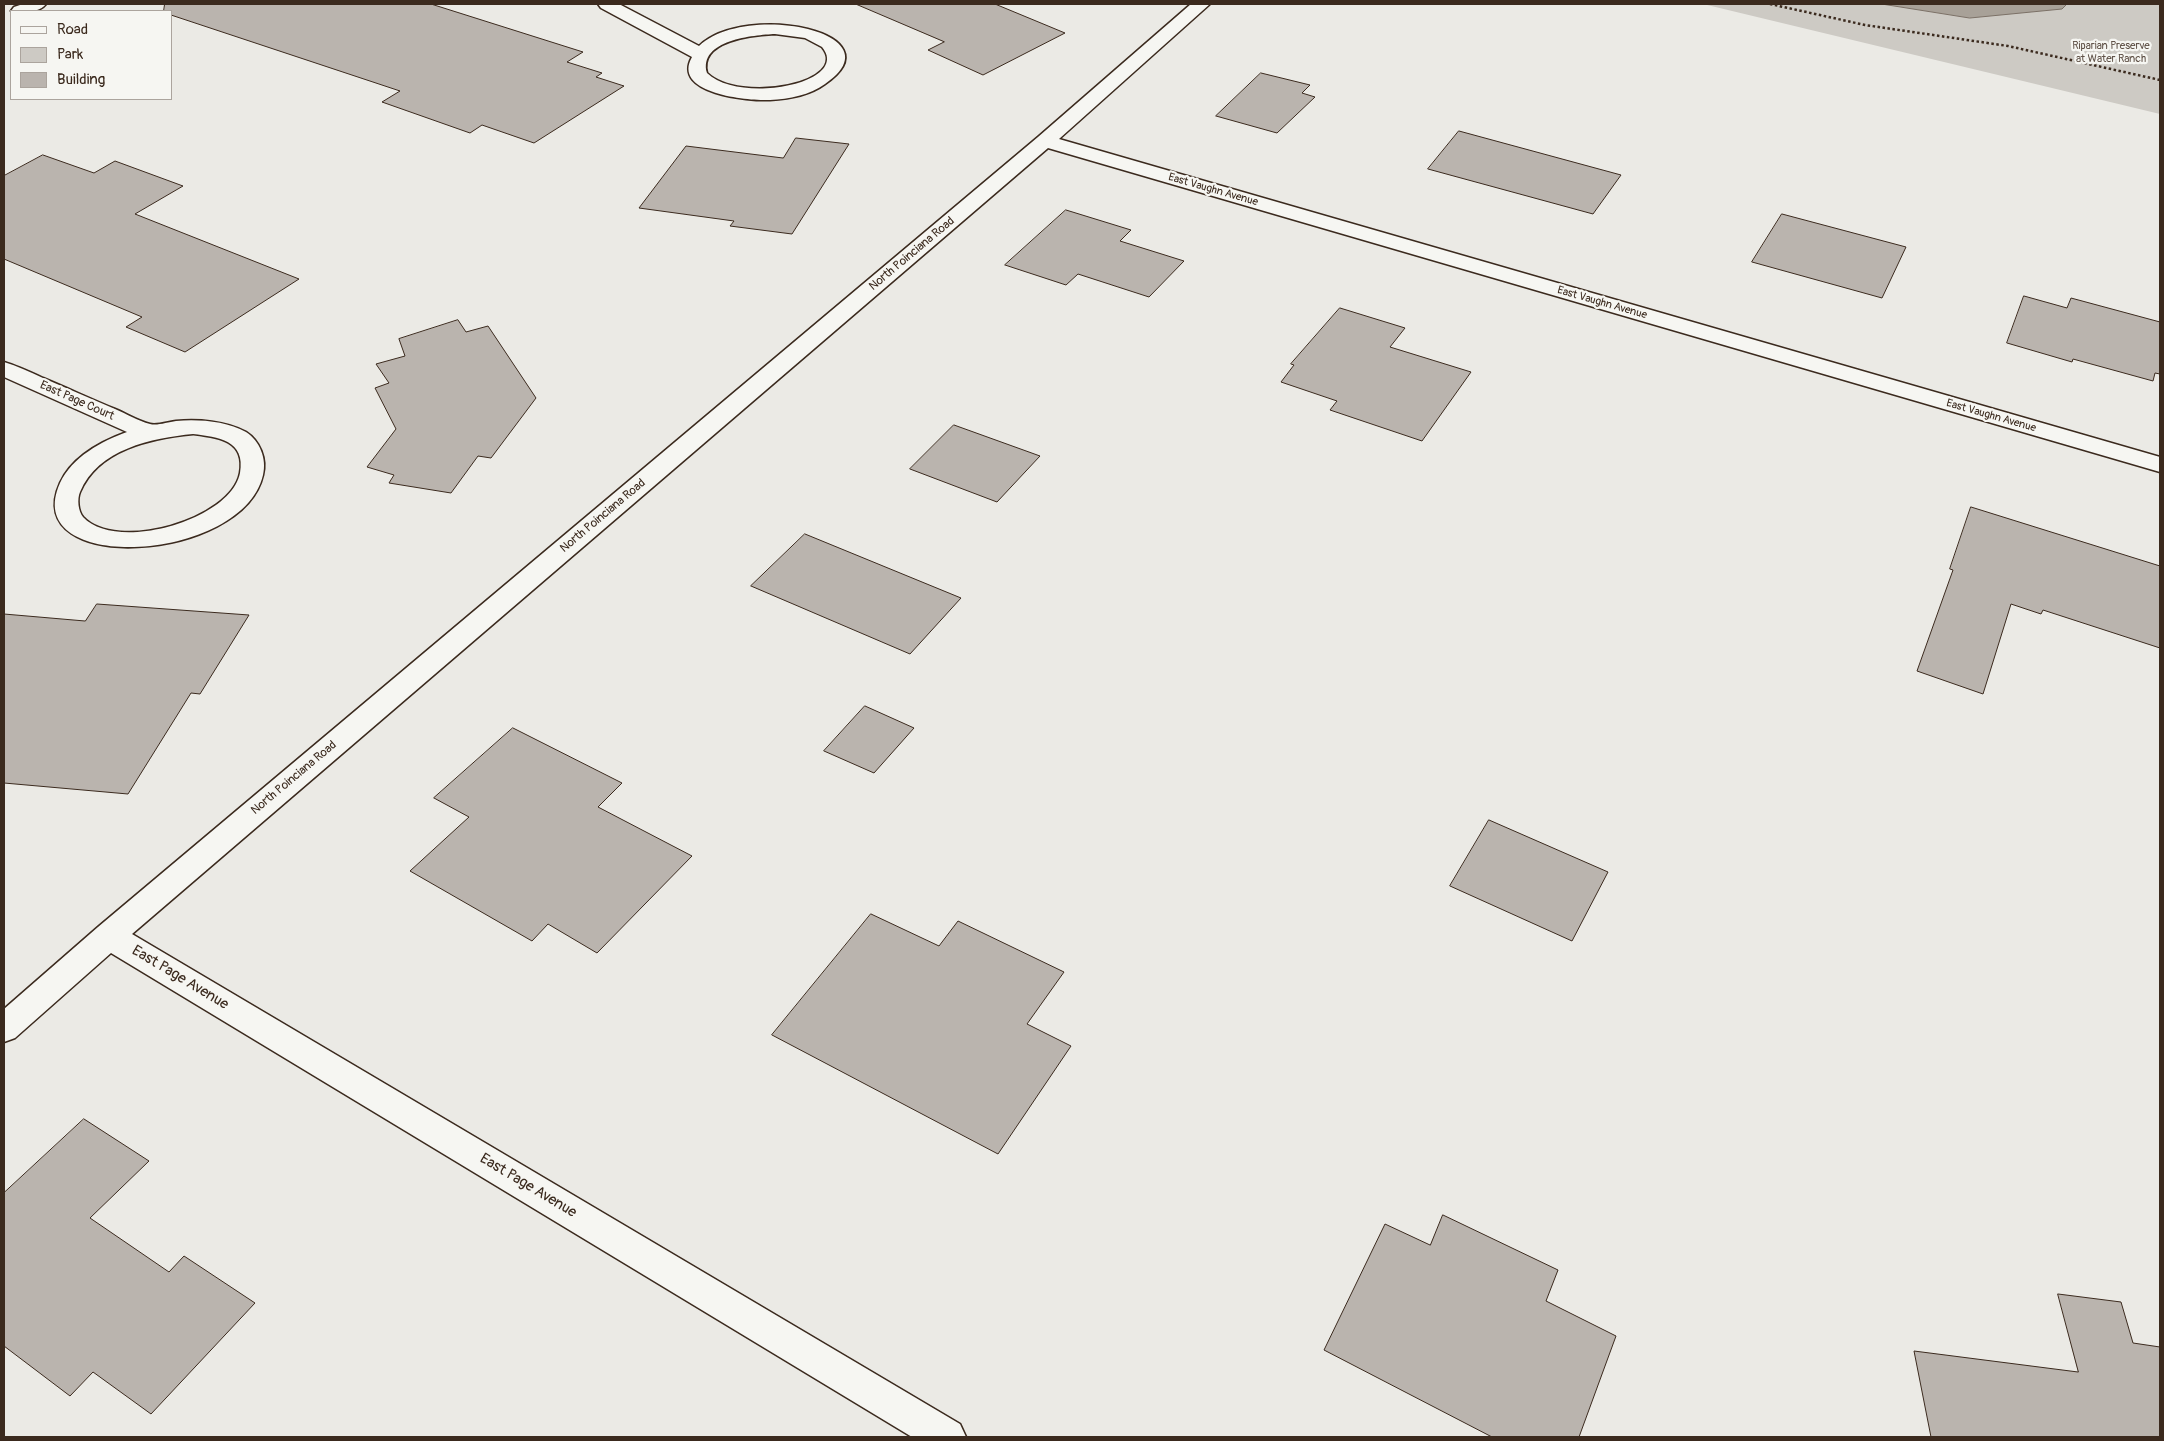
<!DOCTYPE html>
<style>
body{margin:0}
#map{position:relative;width:2164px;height:1441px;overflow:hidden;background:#ebeae5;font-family:Pangolin,sans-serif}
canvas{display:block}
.frame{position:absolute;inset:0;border:5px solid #3b2a1e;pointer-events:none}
.legend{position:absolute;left:10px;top:10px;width:162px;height:90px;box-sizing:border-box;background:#f6f6f2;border:1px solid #aba49d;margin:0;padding:6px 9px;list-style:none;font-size:15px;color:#3b2a1e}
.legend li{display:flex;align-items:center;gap:10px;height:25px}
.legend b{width:25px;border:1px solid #aba49d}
</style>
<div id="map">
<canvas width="2164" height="1441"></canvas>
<div class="frame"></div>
<ul class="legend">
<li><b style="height:6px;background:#f6f6f2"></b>Road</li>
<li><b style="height:14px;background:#cdcac4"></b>Park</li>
<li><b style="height:14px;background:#bab4ae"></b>Building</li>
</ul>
</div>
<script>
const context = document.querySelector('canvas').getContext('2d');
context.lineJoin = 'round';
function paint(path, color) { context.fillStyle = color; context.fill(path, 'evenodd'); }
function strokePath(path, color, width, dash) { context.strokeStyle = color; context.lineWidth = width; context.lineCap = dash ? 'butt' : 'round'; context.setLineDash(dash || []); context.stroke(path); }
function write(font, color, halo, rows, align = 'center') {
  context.font = font + ' Pangolin,sans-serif'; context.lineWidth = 4.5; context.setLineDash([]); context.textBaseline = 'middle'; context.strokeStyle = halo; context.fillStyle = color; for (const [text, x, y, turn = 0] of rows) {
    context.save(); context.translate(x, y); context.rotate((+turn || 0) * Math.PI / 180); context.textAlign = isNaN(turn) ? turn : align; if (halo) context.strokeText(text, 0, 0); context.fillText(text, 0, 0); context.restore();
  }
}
paint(new Path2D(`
 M1703,4h457v110z`), '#cdcac4');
const water = new Path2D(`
 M1882,4h185l-5,5 -92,9z`);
paint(water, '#a8a198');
strokePath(water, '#7c7167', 1);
const building = new Path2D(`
 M165,4h266l152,48 -16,10 35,11 -6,4 28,9 -90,57 -52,-18 -12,8 -88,-31 18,-11 -229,-76v-4h-7z
 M856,4h139l70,29 -82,42 -55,-25 16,-8z
 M1261,73l49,12 -8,8 13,4 -38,36 -61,-17z
 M1459,131l162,44 -28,39 -165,-45z
 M796,138l53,6 -57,90 -62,-8 4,-5 -95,-13 47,-62 97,12z
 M43,155l51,18 21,-12 68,25 -48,28 164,65 -114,73 -59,-25 16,-10 -138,-58v-83z
 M1066,210l65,20 -11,11 64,20 -35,36 -71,-23 -12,11 -61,-20z
 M1782,214l124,33 -24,51 -130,-36z
 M2024,296l43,12 4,-10 89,24v52l-5,-1 -2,8 -80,-22 -1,3 -65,-19z
 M1340,308l65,20 -15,19 81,25 -49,69 -92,-31 7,-9 -56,-19 13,-17 -3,-1z
 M458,320l8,12 22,-6 48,72 -45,60 -13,-2 -27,37 -62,-10 5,-8 -27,-8 29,-38 -21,-41 14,-5 -13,-19 29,-8 -6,-17z
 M954,425l86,31 -43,46 -87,-33z
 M1971,507l189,59v82l-117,-38 -2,4 -30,-10 -28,90 -66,-23 36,-101 -3,-1z
 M805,534l156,64 -51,56 -159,-68z
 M97,604l152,11 -49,79 -9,-1 -63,101 -124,-11v-169l81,7z
 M865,706l49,22 -40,45 -50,-22z
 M513,728l109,55 -24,24 94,49 -95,97 -49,-29 -16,17 -122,-70 59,-54 -35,-19z
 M1489,820l119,52 -36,69 -122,-55z
 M871,914l68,32 19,-25 106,51 -37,52 44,22 -73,108 -226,-119z
 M84,1119l65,42 -59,57 79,54 15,-16 71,47 -104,111 -58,-42 -23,24 -66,-50v-153z
 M1443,1215l115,55 -12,31 70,35 -37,101h-87l-168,-87 61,-126 45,21z
 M2058,1294l63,8 12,41 27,4v90h-229l-17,-86 164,21z`);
paint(building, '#bab4ae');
strokePath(building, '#3b2a1e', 1);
const minor = new Path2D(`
 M23,4h23c-8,10 -24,8 -35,7l3,-4z
 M598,4h21l80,42c47,-45 201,-13 126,38 -15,11 -36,15 -55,16 -21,1 -99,-6 -78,-43l-91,-49zM775,34l30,4 17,9c30,36 -82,58 -115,26 -9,-33 47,-38 68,-39z
 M1191,4h19l-151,135 1101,318v15l-1112,-324 -916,786 828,490 6,13h-54l-801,-484 -96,85 -11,4v-33l94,-82 940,-790z
 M4,362c13,4 26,10 39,16 24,10 48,21 72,31 12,5 23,12 35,15 7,2 18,-2 26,-3 22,-2 50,0 70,11 14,9 21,27 17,43 -20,88 -245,101 -203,8 12,-26 42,-42 67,-51l-123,-55zM193,434c25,3 53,6 47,39 -9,47 -124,80 -157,44 -5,-6 -6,-18 -3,-25 18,-43 72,-54 113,-58z`);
strokePath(minor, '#3b2a1e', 3);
strokePath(new Path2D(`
 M1770,4l95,21 143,21 152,34`), '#3b2a1e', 2.5, [2.5, 2.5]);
paint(minor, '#f6f6f2');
write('11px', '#605248', '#f6f6f2', [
 ["Riparian Preserve",2111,46],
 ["at Water Ranch",2111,59]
]);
write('11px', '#3b2a1e', '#f6f6f2', [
 ["East Vaughn Avenue",1213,190,16],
 ["East Vaughn Avenue",1602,303,16],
 ["East Vaughn Avenue",1991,416,16]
]);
write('12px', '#3b2a1e', '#f6f6f2', [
 ["North Poinciana Road",912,254,-40],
 ["East Page Court",77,401,24],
 ["North Poinciana Road",603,516,-40],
 ["North Poinciana Road",294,778,-40]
]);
write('15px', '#3b2a1e', '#f6f6f2', [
 ["East Page Avenue",180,978,31],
 ["East Page Avenue",528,1186,31]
]);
</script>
